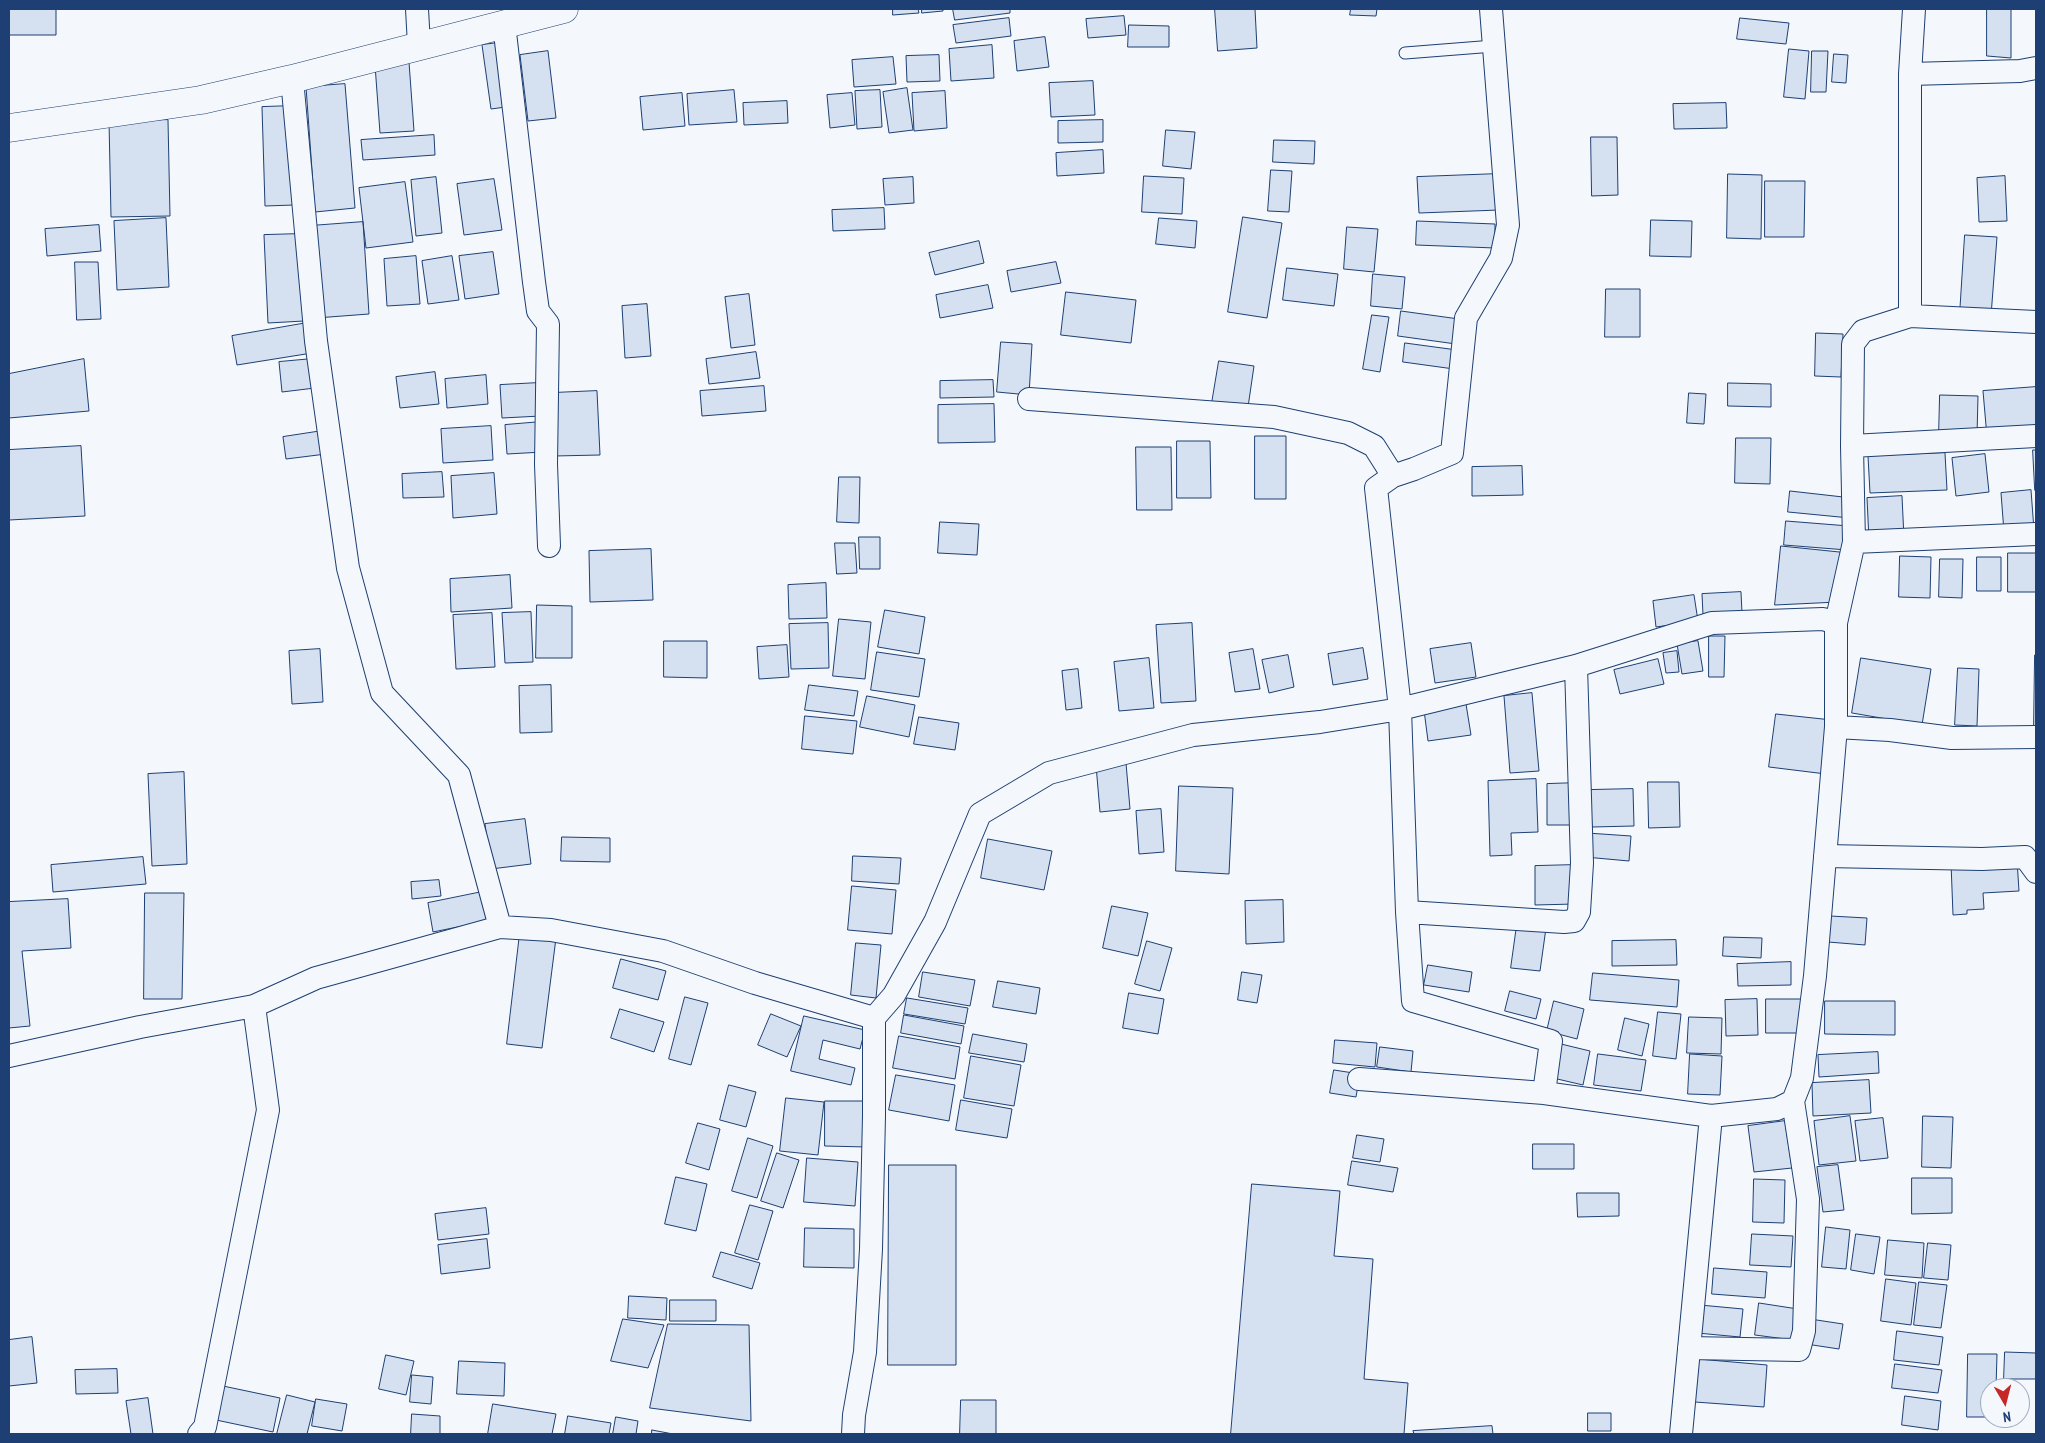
<!DOCTYPE html>
<style>
body{margin:0}
#map{position:relative;width:2045px;height:1443px;overflow:hidden;background:#f4f7fb;font-family:"PT Sans Narrow",sans-serif}
canvas{display:block}
.frame{position:absolute;inset:0;border:10px solid #1d3f73;pointer-events:none}
.north{position:absolute;left:1980px;top:1378px;width:50px;height:50px;box-sizing:border-box;background:#f4f7fb;border:1px solid #9eadc5;border-radius:50%;rotate:172deg;font-size:14px;font-weight:700;line-height:20px;text-align:center;color:#1d3f73}
.north::after{content:'';display:block;margin:auto;width:18px;height:22px;background:#c62828;clip-path:polygon(50% 0,100% 100%,50% 72%,0 100%)}
</style>
<div id="map">
<canvas width="2045" height="1443"></canvas>
<div class="frame"></div>
<div class="north">N</div>
</div>
<script>
const context = document.querySelector('canvas').getContext('2d');
context.lineJoin = 'round';
function paint(path, color) { context.fillStyle = color; context.fill(path, 'evenodd'); }
function strokePath(path, color, width, dash) { context.strokeStyle = color; context.lineWidth = width; context.lineCap = dash ? 'butt' : 'round'; context.setLineDash(dash || []); context.stroke(path); }
const building = new Path2D(`
 M9,9h47v26h-47z
 M893,9h25l1,4 -26,2z
 M922,9h21v2l-21,2z
 M953,9h57v4l-55,7z
 M1215,9h40l2,39 -39,3z
 M1351,9h26l-1,7 -26,-1z
 M1987,9h24v49l-24,-2z
 M1124,16l2,19 -38,3 -2,-19z
 M1009,18l2,18 -55,7 -3,-18z
 M1740,18l49,5 -3,21 -49,-5z
 M1129,25l40,1v21h-41z
 M1045,37l4,30 -32,4 -3,-30z
 M505,42l8,64 -22,3 -9,-64z
 M992,45l2,33 -43,3 -2,-32z
 M1789,49l20,2 -4,48 -21,-2z
 M548,51l8,67 -28,3 -8,-66z
 M1812,51h16l-2,41h-15z
 M1834,54l14,1 -2,28 -14,-1z
 M939,55l1,26 -33,1 -1,-26z
 M893,57l3,27 -42,3 -2,-27z
 M409,62l5,69 -34,2 -5,-68z
 M1093,81l2,34 -44,2 -2,-34z
 M345,84l10,124 -40,4 -9,-125z
 M907,88l6,42 -24,3 -6,-41z
 M734,90l3,32 -48,3 -2,-31z
 M880,90l2,37 -25,2 -2,-38z
 M945,91l2,37 -33,3 -2,-38z
 M682,93l3,33 -42,4 -3,-33z
 M852,93l3,32 -25,3 -3,-33z
 M787,101l1,22 -44,2 -1,-22z
 M1726,103l1,25 -53,1 -1,-25z
 M292,106l2,99 -29,1 -3,-99z
 M168,120l2,96 -59,1 -2,-96z
 M1103,120v22l-45,1v-22z
 M1166,130l29,2 -4,37 -28,-3z
 M434,135l1,20 -72,5 -2,-20z
 M1591,137h26l1,58 -26,1z
 M1274,140l41,1 -1,23 -41,-2z
 M1103,150l1,23 -47,3 -1,-23z
 M1271,170l21,1 -3,41 -21,-1z
 M1498,174l1,36 -80,3 -2,-36z
 M1728,174l34,1 -1,64 -34,-1z
 M1144,176l40,2 -2,36 -40,-2z
 M2005,176l2,45 -28,1 -2,-44z
 M436,177l6,56 -26,3 -5,-56z
 M913,177l1,26 -29,2 -2,-26z
 M494,179l8,51 -38,5 -7,-51z
 M1765,181h40l-1,56h-39z
 M405,182l8,60 -47,6 -7,-60z
 M884,208l1,21 -52,2 -1,-21z
 M1243,217l39,6 -15,95 -39,-6z
 M166,218l3,69 -52,3 -3,-69z
 M1159,218l38,3 -2,27 -39,-4z
 M1651,220l41,1 -1,36 -41,-1z
 M1417,221l78,3v24l-79,-3z
 M363,222l6,92 -53,4 -6,-92z
 M99,225l2,26 -54,5 -2,-27z
 M1347,227l31,2 -4,43 -30,-3z
 M300,234l4,87 -36,2 -4,-88z
 M1965,235l32,2 -6,79 -31,-2z
 M979,241l5,22 -49,12 -6,-22z
 M493,252l6,42 -34,5 -6,-43z
 M416,256l4,48 -33,2 -3,-47z
 M452,256l7,44 -31,4 -6,-43z
 M75,262h23l3,57 -24,1z
 M1056,262l5,21 -50,9 -4,-21z
 M1287,268l51,6 -4,32 -51,-6z
 M1373,274l32,3 -3,32 -31,-3z
 M988,285l5,23 -53,10 -4,-23z
 M1606,289h34v48h-35z
 M1066,292l70,8 -5,43 -70,-8z
 M749,294l6,51 -24,3 -6,-51z
 M647,304l4,52 -26,2 -3,-52z
 M1401,311l58,8 -3,25 -58,-8z
 M1372,315l17,2 -9,55 -17,-3z
 M307,323l5,30 -75,12 -5,-29z
 M1816,333l27,1 -2,43 -26,-1z
 M1001,342l31,2 -3,51 -32,-3z
 M1405,343l52,7 -3,19 -51,-7z
 M756,352l4,26 -51,6 -3,-25z
 M84,359l5,52 -80,7v-44z
 M312,359l3,29 -33,4 -3,-30z
 M1219,361l35,5 -7,48 -36,-5z
 M435,372l4,32 -39,4 -4,-31z
 M486,375l2,29 -41,4 -2,-29z
 M993,380l1,17 -54,1v-17z
 M538,383l3,33 -39,2 -2,-33z
 M1728,383l43,1v23l-43,-1z
 M764,386l2,25 -64,5 -2,-25z
 M2036,387v46l-49,4 -4,-46z
 M597,391l3,64 -46,1 -2,-63z
 M1689,393l17,1 -2,30 -17,-1z
 M1940,395l38,1 -1,40 -38,-1z
 M994,404l1,38 -57,1v-38z
 M541,422l2,30 -36,2 -2,-29z
 M491,426l2,34 -50,3 -2,-34z
 M322,431l4,23 -40,5 -3,-22z
 M1255,436h31v63h-31z
 M1736,438h35l-1,46 -35,-1z
 M1177,441h33l1,57h-34z
 M81,446l4,70 -76,4v-70z
 M1136,447h35l1,63h-35z
 M2033,450h3v39l-1,1z
 M1945,453l2,37 -77,3 -2,-37z
 M1985,454l4,38 -33,4 -4,-38z
 M1522,466l1,29 -51,1v-29z
 M442,472l2,25 -41,1 -1,-24z
 M494,473l3,41 -44,4 -2,-42z
 M839,477h21l-1,46 -22,-1z
 M2031,490l3,40 -30,2 -3,-39z
 M1790,491l62,7 -2,20 -62,-6z
 M1902,496l2,42 -35,2 -2,-42z
 M1786,521l63,5 -2,24 -63,-5z
 M940,522l39,2 -2,31 -39,-2z
 M859,537h21v32h-20z
 M835,543h20l2,30 -20,1z
 M1781,546l68,7 -11,49 -63,3z
 M651,549l2,51 -63,2 -1,-51z
 M2008,553h28v39h-28z
 M1900,556l31,1 -1,41 -31,-1z
 M1977,557h24v34h-24z
 M1940,559h23l-1,39 -23,-1z
 M510,575l2,33 -61,4 -1,-33z
 M826,583l1,35 -38,1 -1,-34z
 M1741,592l1,21 -39,2 -1,-21z
 M1694,595l4,26 -42,6 -3,-26z
 M537,605l35,1v52h-36z
 M885,610l40,7 -6,37 -41,-7z
 M531,612l2,50 -28,1 -3,-50z
 M492,613l3,54 -39,2 -3,-54z
 M839,619l32,3 -6,57 -32,-3z
 M828,623l1,45 -38,1 -2,-45z
 M1192,623l4,78 -35,2 -5,-78z
 M1709,636h16l-1,41h-15z
 M664,641h43v37l-43,-1z
 M1698,641l5,30 -21,3 -5,-30z
 M1471,643l5,34 -41,6 -5,-34z
 M787,645l2,32 -30,2 -2,-32z
 M1363,648l5,31 -35,6 -5,-31z
 M320,649l3,53 -31,2 -3,-53z
 M1253,649l7,40 -25,3 -6,-39z
 M1677,651l2,21 -13,1 -3,-20z
 M877,652l48,7 -6,38 -48,-7z
 M1288,655l6,32 -25,6 -7,-33z
 M2035,655h1v72h-2z
 M1149,658l5,50 -35,3 -5,-49z
 M1861,658l70,11 -9,56 -70,-12z
 M1658,659l6,25 -44,10 -6,-24z
 M1958,668l21,1 -2,57 -22,-1z
 M1078,669l4,39 -16,2 -4,-39z
 M551,685l1,47 -32,1 -1,-47z
 M809,685l49,6 -4,25 -49,-6z
 M1532,693l7,78 -29,2 -6,-77z
 M867,696l48,9 -6,32 -49,-10z
 M1466,704l5,31 -43,6 -4,-31z
 M1776,714l56,6 -6,54 -57,-7z
 M805,716l52,5 -4,33 -51,-5z
 M919,717l40,6 -4,27 -41,-6z
 M1126,763l4,46 -30,3 -4,-47z
 M184,772l3,92 -35,2 -4,-92z
 M1536,779l2,53 -27,1 1,22 -22,1 -2,-75z
 M1648,782h31l1,45 -31,1z
 M1577,783l1,42h-31v-41z
 M1179,786l54,2 -4,86 -53,-3z
 M1633,789l1,37 -42,1 -3,-37z
 M1161,809l3,43 -25,2 -3,-43z
 M525,819l6,45 -40,5 -6,-45z
 M1587,833l44,3 -2,25 -44,-4z
 M562,837l48,1v24l-49,-1z
 M988,839l64,12 -8,39 -63,-12z
 M853,856l48,2 -2,26 -47,-3z
 M143,857l3,27 -93,8 -2,-27z
 M2017,860l2,31 -36,2 1,16 -17,1v4l-14,1 -2,-52z
 M1575,865v39l-40,1v-39z
 M439,880l2,16 -29,3 -1,-17z
 M852,886l44,4 -4,44 -44,-4z
 M482,892l5,29 -54,11 -5,-29z
 M145,893h39l-2,106h-38z
 M68,899l3,49 -49,3 8,75 -21,2v-126z
 M1283,900l1,42 -38,2 -1,-43z
 M1112,906l36,7 -10,43 -35,-8z
 M1830,916l37,2 -2,27 -37,-3z
 M1517,925l29,3 -6,43 -29,-3z
 M520,933l36,5 -14,110 -35,-4z
 M1724,937l38,1 -1,20 -38,-2z
 M1676,940l1,25 -65,1v-25z
 M1147,941l25,7 -12,43 -25,-7z
 M856,943l25,2 -5,53 -25,-3z
 M621,959l45,12 -8,29 -45,-12z
 M1791,962v23l-53,1 -1,-22z
 M1428,965l44,7 -3,20 -45,-7z
 M923,972l52,8 -5,26 -51,-9z
 M1242,972l20,3 -5,28 -19,-3z
 M1593,973l86,7 -2,27 -87,-7z
 M998,981l42,7 -4,26 -43,-7z
 M1510,991l31,8 -5,20 -31,-8z
 M1129,993l35,6 -6,35 -35,-6z
 M685,997l23,6 -17,62 -22,-6z
 M907,998l61,10 -3,16 -61,-10z
 M1757,999l1,36 -32,1 -1,-36z
 M1766,999h38v34h-38z
 M1554,1001l30,8 -7,30 -30,-8z
 M1825,1001h70v34l-70,-1z
 M620,1009l44,13 -10,30 -43,-14z
 M1658,1012l23,2 -5,45 -23,-3z
 M771,1014l30,12 -14,31 -29,-12z
 M904,1015l60,11 -3,18 -60,-11z
 M804,1016l61,14 -5,19 -37,-9 -4,19 36,9 -4,17 -60,-14z
 M1689,1017l33,1 -1,36 -34,-1z
 M1625,1018l24,6 -7,32 -24,-6z
 M973,1034l54,10 -3,18 -55,-9z
 M899,1036l61,11 -5,32 -62,-11z
 M1335,1040l42,3 -2,24 -42,-4z
 M1561,1044l29,7 -7,34 -30,-7z
 M1380,1047l33,4 -2,21 -34,-5z
 M1878,1052l1,21 -60,4 -1,-22z
 M1598,1054l48,6 -5,31 -47,-6z
 M1690,1054l32,2 -2,39 -32,-1z
 M971,1056l50,9 -7,41 -50,-8z
 M1334,1070l26,4 -4,23 -26,-4z
 M896,1075l59,10 -6,36 -60,-11z
 M1869,1080l2,33 -58,3 -1,-33z
 M729,1085l27,7 -10,35 -26,-7z
 M786,1098l38,4 -6,53 -38,-4z
 M961,1100l51,9 -5,29 -51,-8z
 M825,1101h43l-1,46 -42,-1z
 M1850,1116l6,45 -37,4 -5,-44z
 M1923,1116l30,1 -2,51 -29,-1z
 M1883,1118l5,40 -28,3 -5,-40z
 M1785,1121l7,47 -38,4 -6,-46z
 M698,1123l22,6 -11,41 -23,-7z
 M1357,1135l27,4 -4,23 -27,-4z
 M748,1138l25,8 -16,52 -25,-7z
 M1533,1144h41v25h-41z
 M777,1153l22,7 -16,48 -22,-7z
 M807,1158l51,4 -3,44 -51,-4z
 M1352,1161l46,7 -5,24 -45,-7z
 M889,1165h67v200h-68z
 M1838,1165l6,45 -21,2 -6,-45z
 M676,1177l31,7 -11,47 -31,-7z
 M1912,1178h40v35l-40,1z
 M1754,1179l31,1 -1,43 -31,-1z
 M1252,1184l88,7 -6,65 39,3 -9,120 44,4 -4,51h-173z
 M1577,1193h42v23l-41,1z
 M750,1205l23,6 -15,49 -23,-7z
 M486,1208l3,26 -51,6 -3,-26z
 M1826,1227l24,3 -4,39 -24,-2z
 M805,1228l49,1v39l-50,-1z
 M1752,1234l41,2 -2,31 -41,-2z
 M1856,1234l24,3 -6,37 -23,-4z
 M487,1239l3,29 -49,6 -3,-29z
 M1888,1240l36,3 -2,35 -37,-3z
 M1928,1243l23,2 -3,35 -24,-2z
 M721,1252l39,11 -8,26 -39,-12z
 M1714,1268l53,4 -2,26 -53,-4z
 M1886,1279l30,4 -5,42 -30,-4z
 M1919,1282l28,3 -6,43 -27,-3z
 M629,1296l38,2 -1,22 -38,-2z
 M670,1300h46v21h-46z
 M1759,1303l39,6 -5,31 -38,-5z
 M1700,1305l43,4 -3,28 -43,-4z
 M623,1319l41,6 -16,43 -37,-7z
 M1810,1319l33,5 -4,25 -33,-5z
 M668,1324l81,1 2,96 -101,-13z
 M1897,1331l46,6 -4,28 -45,-5z
 M32,1337l5,46 -28,3v-46z
 M2005,1352l31,1v26h-32z
 M1968,1354h29l-1,34h-6v29h-23z
 M386,1355l28,6 -8,34 -27,-6z
 M1698,1359l69,6 -3,42 -69,-5z
 M459,1361l46,2 -1,33 -47,-2z
 M1895,1364l47,6 -4,23 -46,-5z
 M117,1369l1,24 -42,1 -1,-24z
 M412,1375l21,2 -2,27 -21,-2z
 M223,1386l57,12 -7,34 -57,-12z
 M287,1395l28,7 -8,32h-30z
 M1905,1396l36,5 -3,29 -36,-5z
 M148,1398l5,36h-22l-5,-33z
 M316,1399l31,5 -5,27 -30,-5z
 M961,1400h35v34h-36z
 M493,1404l63,10 -4,20h-64z
 M1588,1413h23v18h-23z
 M412,1414l28,2v18h-29z
 M568,1416l43,7 -2,11h-44z
 M616,1417l22,4 -2,13h-23z
 M1492,1426l1,8h-79l-1,-3z
 M652,1430l21,4h-21z`);
paint(building, '#d5e0f0');
strokePath(building, '#1d3f73', 1);
const service = new Path2D(`
 M1405,53l89,-7`);
const minor = new Path2D(`
 M417,9l2,36
 M504,24l30,258 4,29 10,13 -2,140 3,82
 M1910,74l110,-3 16,-3
 M292,79l24,262 32,227 34,125 77,82 41,152
 M1910,316v-242l4,-65
 M1029,399l245,18 74,16 26,13 19,30
 M1852,446l184,-10
 M1854,542l182,-8
 M1836,623l18,-81 -2,-96 1,-102 10,-13 47,-15 126,6
 M1576,666l6,197 -3,49 -5,9 -10,1 -157,-10 -7,-203 176,-43 136,-43 111,-4 13,4v104l54,3 62,8 84,-1
 M1825,856l157,3 43,-2 11,15
 M1407,912l6,89 138,40 -7,52
 M9,1056l131,-29 114,-21 62,-28 184,-51 51,3 112,21 92,32 119,35 20,-23 41,-73 45,-108 69,-41 144,-38 127,-13 80,-13 -24,-221 17,-12 21,-7 38,-16 14,-135 35,-60 7,-33 -17,-216
 M1359,1079l185,14 167,23 66,-7 16,-8 9,-23 13,-102 21,-249
 M1689,1348l110,2 5,-19 4,-132 -15,-98
 M199,1434l6,-7 63,-317 -14,-104
 M853,1434l1,-19 11,-63 6,-103 3,-133v-98
 M1681,1434l30,-318`);
const tertiary = new Path2D(`
 M9,128l192,-28 91,-21 272,-70`);
strokePath(service, '#1d3f73', 13);
strokePath(minor, '#1d3f73', 24);
strokePath(tertiary, '#1d3f73', 29);
strokePath(service, '#f4f7fb', 11);
strokePath(minor, '#f4f7fb', 22);
strokePath(tertiary, '#f4f7fb', 28);
</script>
